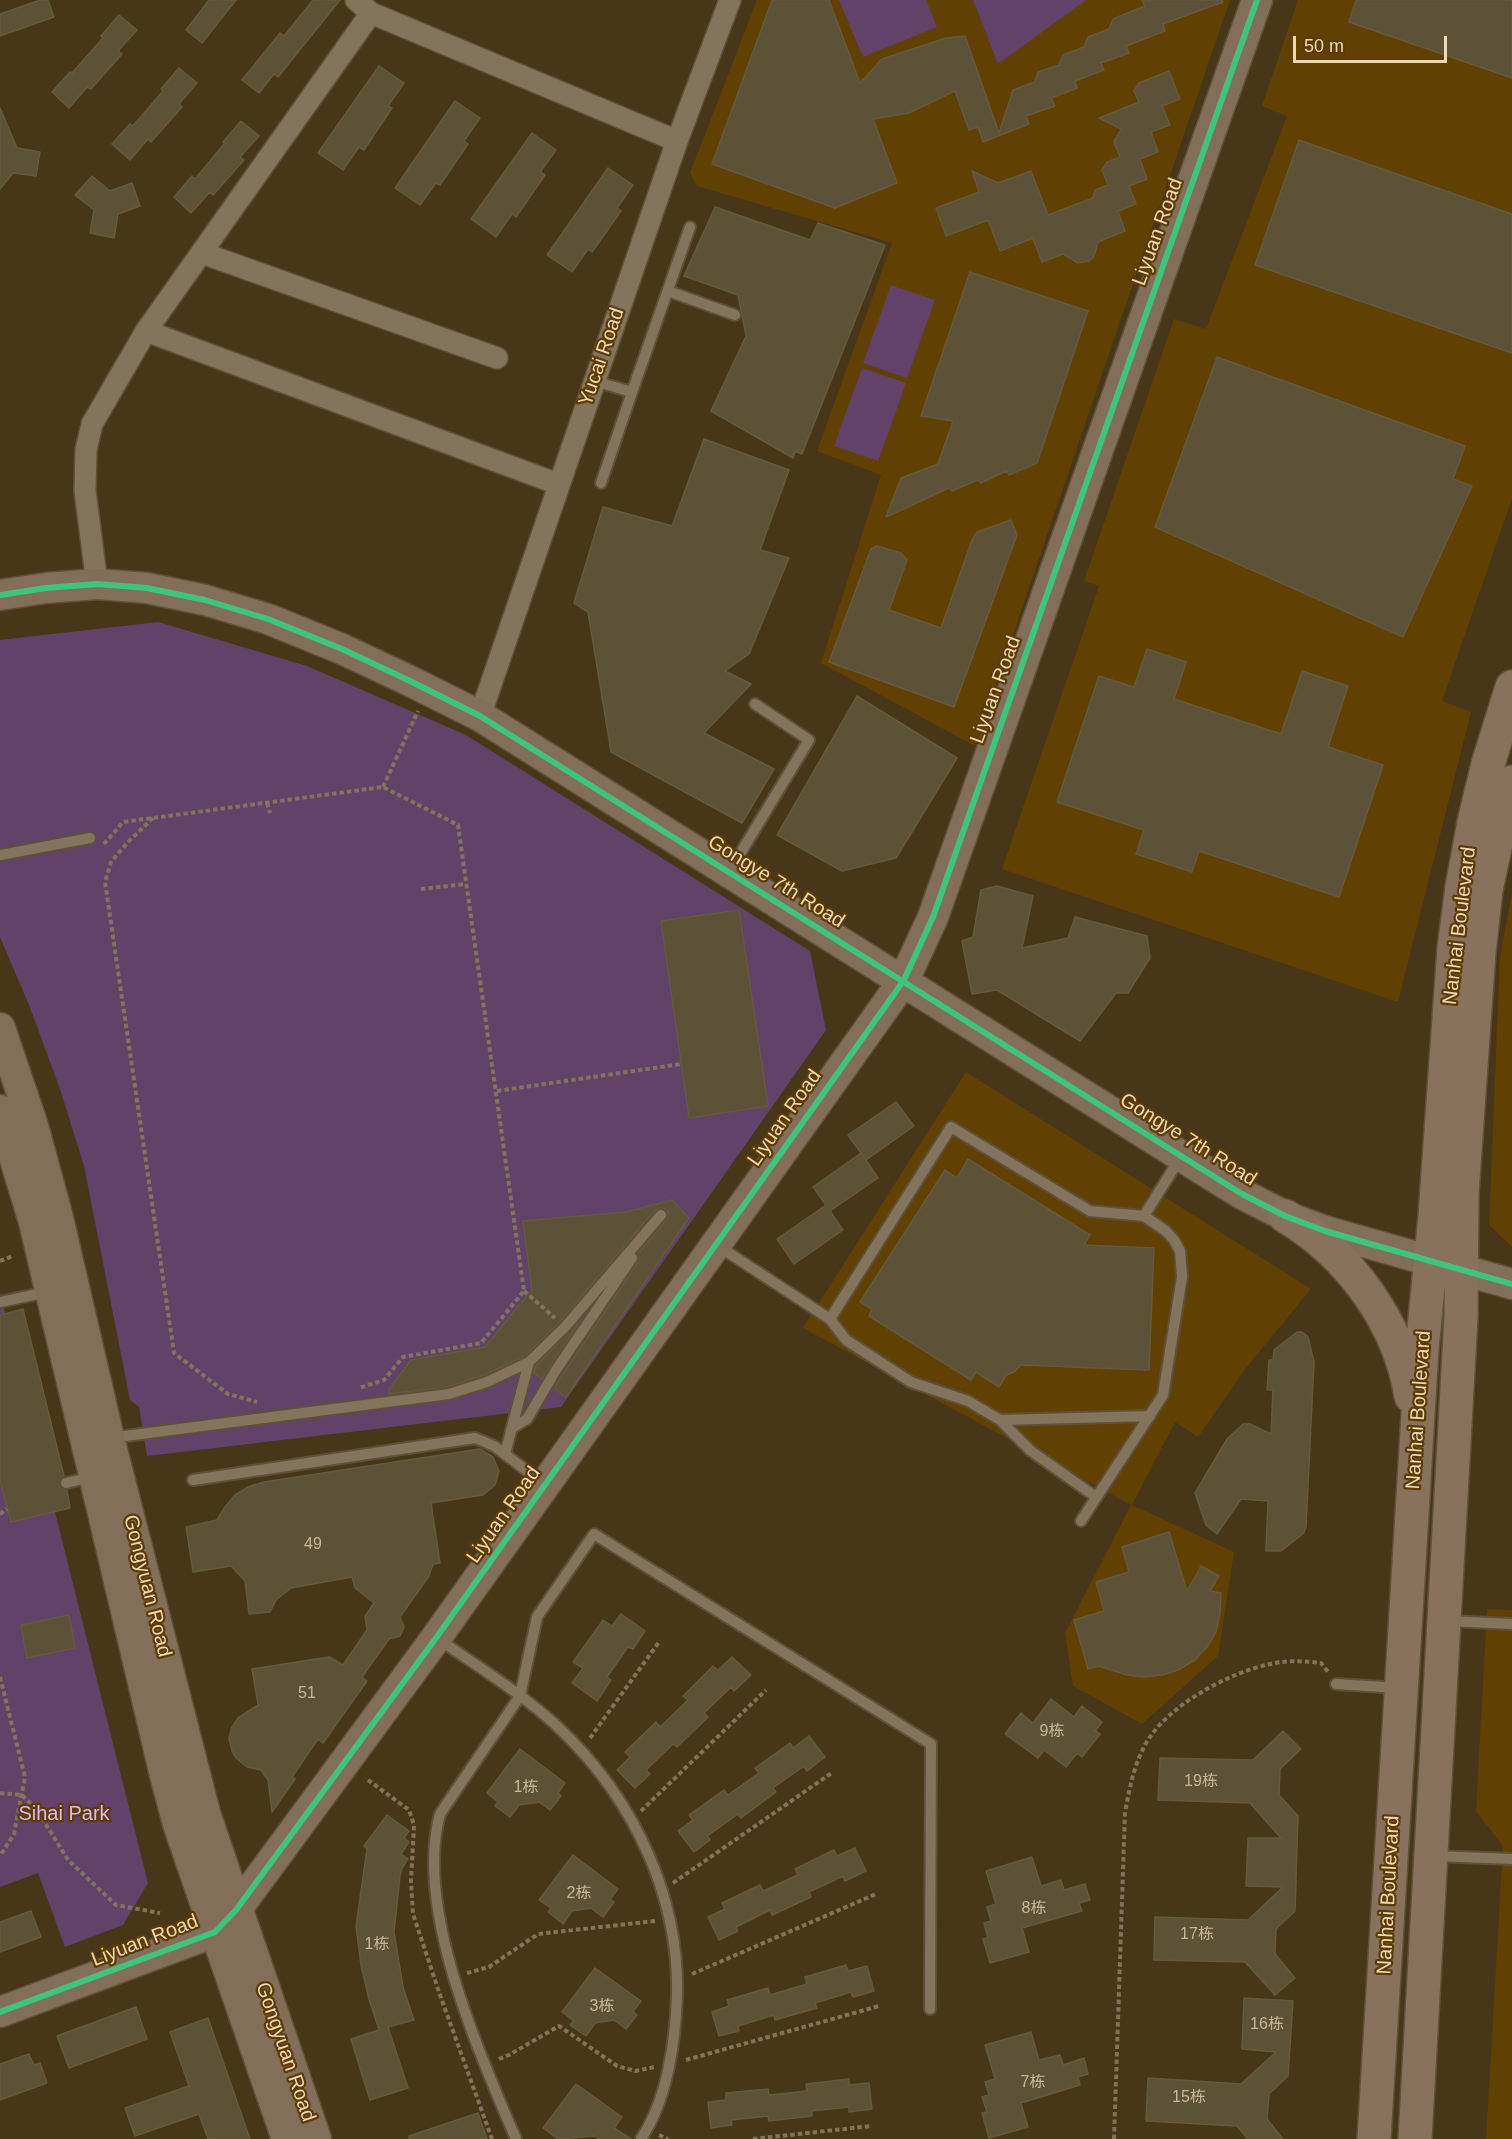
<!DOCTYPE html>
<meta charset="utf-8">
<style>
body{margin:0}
#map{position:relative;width:1512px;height:2139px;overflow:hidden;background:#483618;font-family:Arial,sans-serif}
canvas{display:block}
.scale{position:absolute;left:1293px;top:36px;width:154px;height:27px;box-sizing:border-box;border:3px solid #efd7b7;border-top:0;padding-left:8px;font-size:18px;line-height:21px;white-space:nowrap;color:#efd7b7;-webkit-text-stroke:4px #5c3c04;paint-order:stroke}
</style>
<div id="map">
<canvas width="1512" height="2139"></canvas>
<div class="scale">50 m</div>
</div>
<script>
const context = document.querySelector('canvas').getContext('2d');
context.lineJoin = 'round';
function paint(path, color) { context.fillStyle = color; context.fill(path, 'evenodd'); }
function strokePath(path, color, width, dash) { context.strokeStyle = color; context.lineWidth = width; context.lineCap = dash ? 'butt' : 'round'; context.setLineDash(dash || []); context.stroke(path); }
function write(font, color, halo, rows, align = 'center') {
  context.font = font + ' Arial,"Noto Sans SC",sans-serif'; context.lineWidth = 4.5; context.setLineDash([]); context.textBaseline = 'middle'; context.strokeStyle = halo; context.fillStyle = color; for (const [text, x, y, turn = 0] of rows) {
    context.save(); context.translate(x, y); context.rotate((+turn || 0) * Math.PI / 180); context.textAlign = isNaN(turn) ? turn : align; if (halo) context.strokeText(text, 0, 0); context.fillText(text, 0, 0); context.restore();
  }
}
paint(new Path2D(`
 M757,0h473l-255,746 -154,-83 60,-188 -64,-24 75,-208 -195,-57 -7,-13z
 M1298,0h214v498l-70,203 29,11 -73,290 -396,-133 97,-283 -15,-5 90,-262 32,10 81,-213 -25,-10z
 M1512,894v353l-23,-22 11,-269z
 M966,1072l345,217 -65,79 -48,69 -23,-15 -43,83 102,47 -16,104 -76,68 -69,-38 -8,-53 66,-128 -328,-177z
 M1487,1609l25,1v529h-26l17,-293 -27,-35z`), '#614003');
paint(new Path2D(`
 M839,0h87l11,27 -74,30z
 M973,0h113l-88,64z
 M891,285l44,15 -28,78 -44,-15z
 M862,368l44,15 -28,78 -44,-15z
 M158,622l149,44 159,69 344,216 16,79 -265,377 -414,49 -8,-49 -9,-7 -46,-234 -24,-77 -31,-84 -29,-68v-297z
 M0,1293l148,590 -25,42 -58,22 -27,-74 -38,14z`), '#624269');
const building = new Path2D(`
 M40,0h8l6,17 -54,19v-22z
 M209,0h27l-34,43 -16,-13z
 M313,0h27l-62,77 -4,-3 -15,19 -17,-13 38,-47 4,3z
 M772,0h57l31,83 22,-24 64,-21 19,-2 34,97 14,-43 22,-8 3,-10 21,-7 4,-10 21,-8 4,-10 21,-8 4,-10 32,-13 -3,-6h80l1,2 -60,22 2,7 -39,15 3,7 -28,10 3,7 -29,11 2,7 -26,10 4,8 -29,10 3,8 -46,18 -5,-15 -9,3 -14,-39 -46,22 -36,6 24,64 -62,25 -123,-44z
 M1356,0h156v78l-163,-56z
 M119,15l18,15 -19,21 4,3 -31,35 -4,-2 -18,21 -17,-16 18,-20 2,1 31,-35 -2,-2z
 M379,66l25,17 -16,23 4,2 -28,42 -5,-3 -16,23 -25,-17z
 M179,68l18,15 -18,21 3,3 -31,35 -3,-3 -18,21 -18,-16 18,-20 3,2 30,-35 -2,-2z
 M1169,71l11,28 -18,7 8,19 -19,7 7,20 -18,7 7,20 -18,7 7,18 -18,7 7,20 -27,11 -4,15 -5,4 -11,2 -15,-9 -21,8 -9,-24 -33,13 -12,-31 -42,16 -10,-28 43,-16 -7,-21 26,12 33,-12 17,44 45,-17 2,-8 13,-5 -6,-15 5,-8 13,-5 -6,-15 7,-13 -22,-11 40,-16 -5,-11 5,-8z
 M455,101l25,17 -16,23 4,3 -28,41 -4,-2 -16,22 -25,-17z
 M0,108l17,40 23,4 -4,24 -23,-3 -13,16z
 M241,121l18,15 -19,21 4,3 -31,35 -3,-3 -19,21 -17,-16 18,-21 3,3 30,-36 -2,-1z
 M532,133l24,17 -16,22 5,3 -29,42 -4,-3 -16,23 -25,-18z
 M1299,140l213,74v139l-257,-88z
 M608,168l25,17 -16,23 4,3 -29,41 -4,-3 -16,23 -25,-17z
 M92,176l18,15 22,-8 8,23 -22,8 -4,24 -24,-5 4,-23 -19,-15z
 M715,207l95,33 8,-17 67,22 -83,209 -7,-3 -2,7 -82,-47 35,-75 -8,-41 -54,-19z
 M970,272l118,39 -51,152 -28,12 -3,-4 -25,12 -3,-3 -26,11 -3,-3 -63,29 15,-39 37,-14 15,-43 -32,-5z
 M1217,357l248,89 -12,33 19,7 -69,151 -248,-110z
 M704,439l85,31 -29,80 29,8 -40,96 -24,17 26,13 -47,49 70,36 -32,54 -131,-71 -23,-140 -14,-9 29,-96 69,19z
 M1011,520l6,15 -63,172 -125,-45 42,-113 6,-3 24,7 6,7 -18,50 52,18 31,-88 5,-8z
 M1147,649l39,13 -12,37 107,35 21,-63 46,15 -20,61 55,18 -44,132 -140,-46 -7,21 -56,-18 8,-24 -87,-28 42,-126 35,11z
 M857,696l100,62 -61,100 -54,13 -65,-36z
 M997,886l36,10 -11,52 46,-10 7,-21 72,19 3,22 -22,35h-12l-36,48 -83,-51 -25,4 -10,-53 11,-4 8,-47z
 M739,910l29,196 -79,12 -28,-197z
 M896,1102l18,24 -48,34 -18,-25z
 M861,1153l17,25 -48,33 13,19 -49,34 -17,-25 49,-34 -13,-18z
 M968,1159l122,76 -6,10 70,3 -5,122 -128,-5 -7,7 -8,3 -7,12 -23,-15 -5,8 -102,-64 3,-7 -12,-7 85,-132 12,8z
 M672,1200l17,18 -123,179 -12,-9 84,-126v-8l29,-35 1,-6 -3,-4 -6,-1 -4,2 -95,112 -35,34 -41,19 -37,12 -58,7v-5l22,-29 74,-13 47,-57 -9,-69 103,-9z
 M23,1309l41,167 -3,2 -2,6 2,4 6,2 3,18 -59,14 -11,-42v-165z
 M581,1320l-39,59 -8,-6 2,-7z
 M1297,1332h5l6,5 6,25 -8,165 -3,7 -22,17h-15l2,-50 -27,-2 -24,35 -11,-9 -11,-32 32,-54 16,-15h7l21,10 2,-44h-6l2,-30h4l1,-10z
 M480,1449l13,8 6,14 -4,14 -12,10 -52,8 9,60 -7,1 -4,12 -29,41 4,10 -4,9 -11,3 -27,38 5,4 -44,62 -5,-4 -26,38 3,2 -23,33 -4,-32 -7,-10 -14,-3 -11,-9 -4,-7 -3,-13 3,-11 6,-9 20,-13 -6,-36 77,-12 14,8 24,-35 -2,-14 9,-13 -19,-15 -3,-11 -61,11 -15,12 -6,12 -21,2 -4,-33 -14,-15 -38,6 -7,-45 31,-7 8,-13 10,-12 13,-8 16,-5z
 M1169,1532l18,59 14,-25 18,10 -9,15 11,2 -1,20 -4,19 -8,14 -13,14 -17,10 -16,5 -18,2 -17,-2 -28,-9 -11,3 -14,-49 30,-9 -8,-29 33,-10 -7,-25z
 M621,1614l24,17 -12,18 -5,-2 -21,30 4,3 -14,21 -25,-18 11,-15 -10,-6 30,-42 9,6z
 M69,1615l6,33 -48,10 -6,-33z
 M732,1657l19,18 -17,16 -3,-4 -27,26 4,4 -31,30 -4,-3 -27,26 4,4 -15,14 -18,-18 13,-13 -5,-5 31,-30 4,5 28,-27 -5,-4 30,-30 5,4z
 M1051,1699l23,18 8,-11 20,16 -7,9 5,3 -18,23 -5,-4 -11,14 -22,-17 -6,8 -33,-24 16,-21 12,10z
 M1283,1731l18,18 -21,20 -1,26 19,21 -3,95 -19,18 -1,25 20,24 -20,17 -30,-33 -91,-2 1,-43 93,3 35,-33 -37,-1 2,-48h33l-31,-35 -92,-3 2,-42 93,2z
 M809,1736l16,21 -18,14 -3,-5 -31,22 3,4 -35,26 -3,-4 -31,22 3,4 -16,12 -16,-21 15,-11 -4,-5 35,-25 4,5 31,-22 -4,-5 35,-25 3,5z
 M520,1749l45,34 -7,10 3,3 -11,14 -11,-8 -20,3 -9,12 -15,-11 3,-4 -11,-9z
 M387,1815l22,16 -5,7 5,4 -8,12 7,5 -6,9 -2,8 -6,56 9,55 11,33 -26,7 20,61 -38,12 -19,-61 28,-9 -10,-31 -8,-34 -5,-39 11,-77 -3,-3z
 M855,1848l11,23 -21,10 -2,-5 -34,16 2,5 -39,18 -2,-5 -34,17 2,4 -19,9 -11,-23 17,-8 -3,-6 38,-18 3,6 35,-16 -3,-6 39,-19 3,6z
 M573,1855l45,34 -8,10 4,3 -11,15 -12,-9 -19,3 -9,13 -15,-12 3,-4 -12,-8z
 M1032,1857l9,29 20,-6 3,10 21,-6 5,16 -11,3 3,8 -60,17 7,24 -39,11 -7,-24 5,-1 -4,-15 7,-2 -4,-14 9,-3 -10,-33z
 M31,1911l10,26 -41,15v-30z
 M846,1965l2,6 19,-5 7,25 -21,6 -2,-5 -36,11 2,5 -42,12 -1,-5 -36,11 1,5 -20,5 -7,-24 17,-6 -2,-6 41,-12 2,7 37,-11 -2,-7z
 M595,1968l46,33 -8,11 4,3 -11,14 -12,-9 -19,3 -9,13 -16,-11 4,-4 -12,-9z
 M1244,1998l49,3 -5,75 -19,18 -2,25 16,20h-35l-11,-13 -91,-5 2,-43 93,6 35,-32 -34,-3z
 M136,2007l11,32 -78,29 -12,-32z
 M208,2018l42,121h-42l-9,-25 -64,22 -10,-28 64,-22 -19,-54z
 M1031,2032l8,28 21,-5 3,10 21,-7 4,16 -10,3 2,8 -59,18 7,24 -39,11 -7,-25 5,-1 -5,-15 7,-2 -4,-13 10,-3 -10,-34z
 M29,2054l5,11 6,-2 7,20 -47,17v-36z
 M849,2079v6l20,-2 3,26 -23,3v-5l-37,4v5l-43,5 -1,-5 -37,4 1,5 -21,3 -3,-26 18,-2v-7l42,-4 1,6 20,-2 18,-2 -1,-7z
 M576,2084l46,33 -8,11 17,11h-32l-4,-3 -37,3 -15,-11z
 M478,2113l9,26h-78v-3z`);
paint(building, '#5d5137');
strokePath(building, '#665a3e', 1.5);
const lane = new Path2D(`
 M668,291l67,24
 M594,381l38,11 58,-165
 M601,483l31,-91
 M0,855l90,-17
 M729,872l80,-132 -54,-36
 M1144,1216l36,-58
 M718,1246l112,73 16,21 65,42 57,19 32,19 31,31 65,46
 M0,1302l47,-10
 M830,1319l121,-192 139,84 54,5 22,15 8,9 6,11 2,26 -19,118 -82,126
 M1000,1420l150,-4
 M512,1428l15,-9 29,-49 76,-112
 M110,1438l339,-44 38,-12 42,-20 36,-35 96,-112
 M505,1454l24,-92
 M193,1480l282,-42 19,8 49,37
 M66,1483l26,-6
 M1448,1621l64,3
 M437,1638c40,28 84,55 120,88 79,74 128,179 119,288 -3,42 -11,89 -35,125
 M1336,1684l63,4
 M1434,1856l78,3
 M516,2139c-37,-87 -102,-231 -76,-325l80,-118 17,-79 57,-83 337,210 -1,265`);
const street = new Path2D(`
 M356,0l15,13 306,128
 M202,253l295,105
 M146,331l412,153
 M97,584l-12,-93 1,-41 6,-26 54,-93 225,-318
 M480,716l197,-575 53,-141`);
const secondary = new Path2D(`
 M0,595l46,-7 51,-4 50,4 58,12 63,19 74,30 68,32 70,35 701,440 61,38 43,22 40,15 187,53
 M0,1028l33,98 24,88 52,224 96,375 111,326
 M0,1110l34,112 130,549 14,53 109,315
 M0,2012l215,-80 21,-22 200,-272 468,-658 29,-63 324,-917`);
const primary = new Path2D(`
 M1285,1216c64,38 114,106 126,180
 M1374,2139l48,-790 13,-133 19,-268 8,-61 12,-65 14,-58 24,-77
 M1415,2139l46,-822 1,-124 17,-241 7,-62 12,-57 14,-51`);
strokePath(lane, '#5f5039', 14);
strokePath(street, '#5f5039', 24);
strokePath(secondary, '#5f5039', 33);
strokePath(primary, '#5f5039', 36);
strokePath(new Path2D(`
 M383,787l35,-76
 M267,803l3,10
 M153,818l-25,24 -17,20 -6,20 69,471 54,41 29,8
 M104,844l19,-22 260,-35 75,38 66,466 -43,52 -78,14 -19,23 -25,8
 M421,889l45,-5
 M497,1091l184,-27
 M0,1261l13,-5
 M524,1291l31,27
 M0,1514l7,-5
 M0,1677l25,100 -11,57 -14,22
 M590,1738l69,-96
 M368,1780l41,30 5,15 -3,56 2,33 27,81 52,144
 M0,1793l22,2 15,15 31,50 48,45 44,8
 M641,1811l125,-121
 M673,1883l160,-111
 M467,1973l22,-6 49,-33 117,-13
 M692,1974l184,-80
 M499,2059l10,-4 50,-29 58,40 18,5 20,-4
 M686,2060l193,-54
 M659,2135l9,4
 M753,2139l118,-13
 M1114,2139l11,-327c5,-25 8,-44 20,-67 21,-39 83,-72 125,-81 17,-4 34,-3 51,-1l8,10`), '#82735e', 4, [4.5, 3]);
strokePath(lane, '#84745d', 10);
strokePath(street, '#84745d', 21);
strokePath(secondary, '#826e59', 30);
strokePath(primary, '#88725e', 33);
strokePath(new Path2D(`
 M0,595l46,-7 51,-4 50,4 58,12 63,19 74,30 68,32 70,35 701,440 61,38 43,22 40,15 187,53
 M0,2012l215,-80 21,-22 200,-272 468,-658 29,-63 324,-917`), '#40c37c', 6);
write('16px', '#cab697', null, [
 ["49",313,1545],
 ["51",307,1694],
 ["9栋",1052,1732],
 ["19栋",1201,1782],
 ["1栋",526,1788],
 ["2栋",579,1894],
 ["8栋",1034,1909],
 ["17栋",1197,1935],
 ["1栋",377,1945],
 ["3栋",602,2007],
 ["16栋",1267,2025],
 ["7栋",1033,2083],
 ["15栋",1189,2098]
]);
write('20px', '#efd7b7', '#5c3c04', [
 ["Liyuan Road",1158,232,-70],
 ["Yucai Road",602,357,-71],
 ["Liyuan Road",996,690,-70],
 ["Gongye 7th Road",776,882,32],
 ["Nanhai Boulevard",1460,926,-83],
 ["Liyuan Road",785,1118,-55],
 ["Gongye 7th Road",1188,1140,32],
 ["Nanhai Boulevard",1419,1410,-86],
 ["Liyuan Road",504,1515,-55],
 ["Gongyuan Road",147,1586,76],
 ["Nanhai Boulevard",1389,1895,-87],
 ["Liyuan Road",145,1941,-21],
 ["Gongyuan Road",285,2052,71]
]);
write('20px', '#e0b6f5', '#5c3c04', [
 ["Sihai Park",64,1814]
]);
</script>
